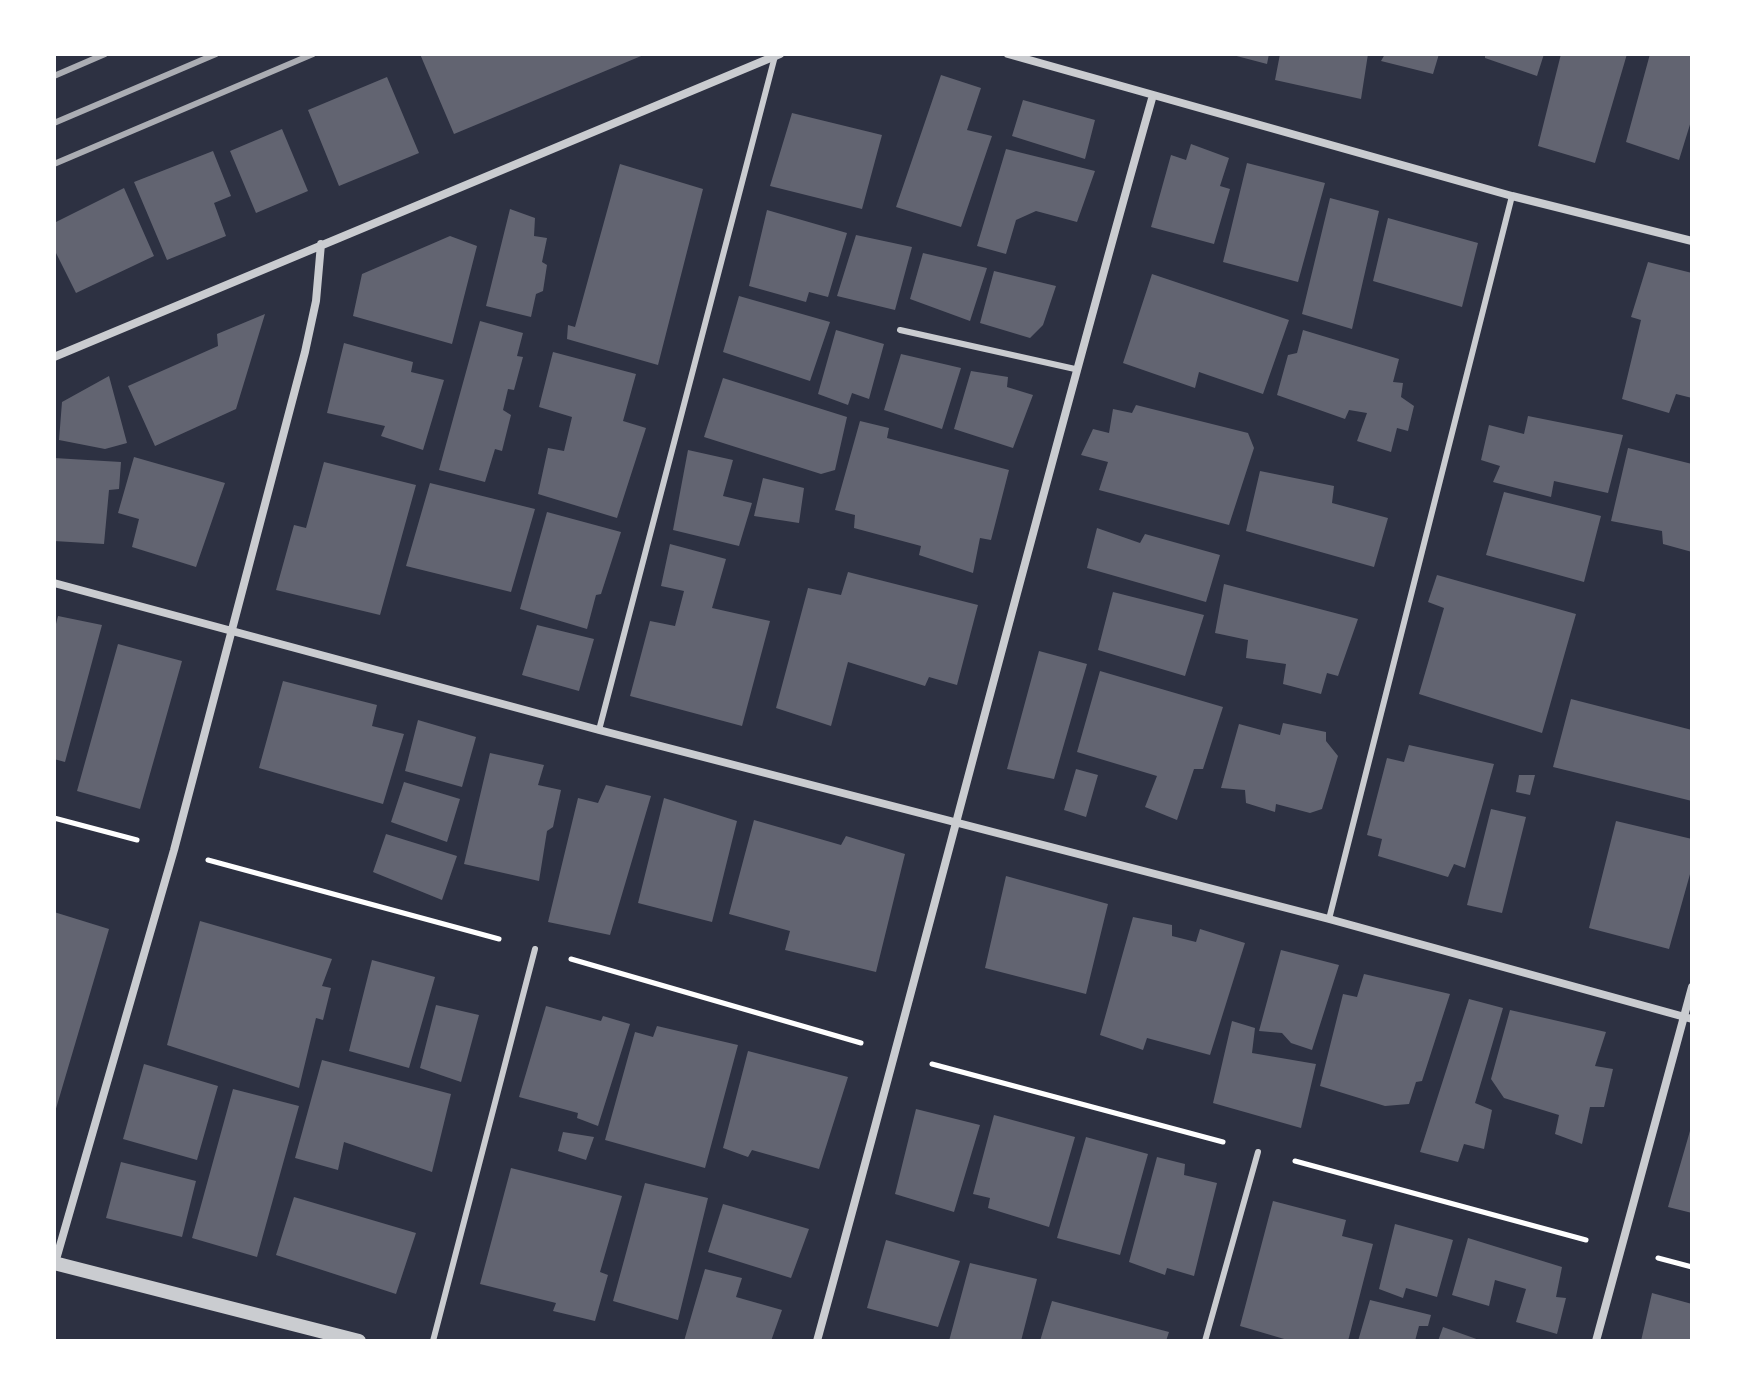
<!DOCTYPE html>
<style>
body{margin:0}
#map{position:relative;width:1746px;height:1395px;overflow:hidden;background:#2d3142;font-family:Lato,sans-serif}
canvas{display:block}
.frame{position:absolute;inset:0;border:56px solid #fff;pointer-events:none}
</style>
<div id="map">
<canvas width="1746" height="1395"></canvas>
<div class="frame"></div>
</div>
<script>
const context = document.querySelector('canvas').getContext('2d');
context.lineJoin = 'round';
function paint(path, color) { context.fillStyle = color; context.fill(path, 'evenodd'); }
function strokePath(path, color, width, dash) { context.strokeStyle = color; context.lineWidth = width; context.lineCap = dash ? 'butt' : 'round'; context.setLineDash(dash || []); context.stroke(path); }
paint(new Path2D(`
 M420,54h226l-192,80z
 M1229,54h40l-2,10z
 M1280,54h88l-7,45 -86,-19z
 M1385,54h54l-6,20 -52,-13z
 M1485,54h59l-7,22 -52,-18z
 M1561,54h66l-32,109 -57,-17z
 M1650,54h42v64l-13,42 -53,-18z
 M941,75l40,13 -14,42 25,6 -31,91 -65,-20z
 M387,77l32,76 -80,33 -31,-76z
 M1023,100l72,20 -10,39 -73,-23z
 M792,113l90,22 -20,74 -92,-23z
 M282,129l26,62 -52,22 -26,-62z
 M1191,144l38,14 -9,28 10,3 -16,55 -63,-17 20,-72 15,5z
 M1006,149l89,22 -18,51 -41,-11 -20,9 -10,34 -29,-8z
 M213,151l18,45 -17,7 12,33 -59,24 -33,-78z
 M1247,163l78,20 -27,99 -75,-20z
 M620,164l83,25 -45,176 -91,-26 1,-14 7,2z
 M124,188l30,68 -78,37 -22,-44v-26z
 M1330,198l49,13 -27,118 -50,-15z
 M510,209l25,9 -1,18 13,2 -5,24 5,3 -4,26 -7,3 -5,23 -45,-11z
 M767,210l80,23 -19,64 -19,-5 -3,10 -57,-16z
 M1388,218l90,25 -16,64 -89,-26z
 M856,235l56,12 -17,63 -58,-14z
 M450,236l27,10 -25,98 -99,-28 9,-42z
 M923,253l64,15 -17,53 -60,-22z
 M1648,262l44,11v125l-16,-4 -7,19 -47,-14 19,-79 -10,-3z
 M994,271l62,15 -13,39 -13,13 -50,-15z
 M1152,274l137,46 -26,74 -64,-22 -4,16 -72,-25z
 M739,296l91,26 -20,59 -87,-29z
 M265,314l-29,95 -81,37 -27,-60 90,-40 -1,-12z
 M480,321l43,12 -6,23 6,1 -9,33 -6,-1 -5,21 8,5 -9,36 -7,-2 -10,33 -46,-12z
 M836,330l48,14 -15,55 -17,-6 -4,12 -30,-11z
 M1303,330l96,29 -6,23 10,1 -2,14 13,9 -6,25 -11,-3 -6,24 -34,-11 10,-28 -18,-3 -4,9 -68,-24 11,-40 9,-2z
 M344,343l69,19 -2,10 33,8 -21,70 -42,-14 4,-10 -58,-13z
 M553,352l83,22 -13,47 23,7 -29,90 -79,-24 10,-46 16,3 8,-34 -33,-10z
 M901,354l60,14 -19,61 -58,-19z
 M971,371l37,6 -1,10 26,8 -20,53 -59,-19z
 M109,376l18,67 -22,6 -46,-9 3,-38z
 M723,378l124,39 -12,53 -14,4 -117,-37z
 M1136,405l112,28 6,15 -25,77 -130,-35 9,-28 -27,-7 12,-26 16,4 4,-24 19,4z
 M1528,416l95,19 -15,58 -54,-12 -3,16 -58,-15 7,-16 -19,-6 8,-35 35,9z
 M860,421l29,7 -2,10 122,32 -18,70 -11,-2 -7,35 -54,-18 2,-9 -67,-18 1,-13 -20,-5z
 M1628,448l64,16v88l-29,-8 -1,-13 -51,-10z
 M688,450l45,10 -10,36 29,7 -13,43 -66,-16z
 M134,457l91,26 -29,84 -64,-20 7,-28 -21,-6z
 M54,458l67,4 -2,27 -10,1 -5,54 -50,-3z
 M324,462l92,23 -36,130 -104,-25 18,-65 12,3z
 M1260,471l74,15 -2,17 56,15 -14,49 -128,-36z
 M763,478l41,10 -5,35 -45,-7z
 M430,483l105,26 -24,83 -105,-26z
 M1504,492l97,24 -17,66 -98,-27z
 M547,512l74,20 -20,62 -5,1 -9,34 -67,-20z
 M1097,528l43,15 5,-9 75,21 -14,47 -119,-34z
 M670,544l56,15 -14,49 58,13 -28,105 -112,-30 20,-75 25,5 9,-35 -23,-5z
 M848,572l130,33 -21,80 -28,-8 -4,9 -77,-24 -17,64 -55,-18 32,-120 33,7z
 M1437,575l139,39 -34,119 -123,-39 25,-86 -16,-6z
 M1224,584l134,35 -20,57 -11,-3 -6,21 -38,-10 3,-20 -40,-6 2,-18 -33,-7z
 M1113,592l91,23 -19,61 -87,-26z
 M58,616l44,9 -37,137 -11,-3v-127z
 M537,625l57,14 -15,52 -57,-16z
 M118,644l64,17 -42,148 -63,-18z
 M1039,651l48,13 -33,115 -47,-10z
 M1100,671l123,36 -20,62h-9l-17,51 -32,-13 12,-31 -80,-24z
 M283,681l94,24 -5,21 32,8 -21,70 -124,-36z
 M1571,699l121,31v71l-139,-34z
 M418,720l58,17 -14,50 -57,-16z
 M1283,723l43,9v9l12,15 -16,53 -12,4 -34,-9 -1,8 -29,-9 -1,-13 -24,-2 18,-64 41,11z
 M1409,745l85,19 -29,104 -11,-4 -6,13 -70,-21 4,-17 -15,-4 20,-77 17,4z
 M490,753l54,12 -6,20 23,5 -8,37 -6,4 -8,50 -75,-17z
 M1076,769l22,6 -12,42 -22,-7z
 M1519,775h16l-5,20 -14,-3z
 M404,782l56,17 -13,43 -56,-20z
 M606,785l45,11 -41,139 -62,-13 30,-124 20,5z
 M664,798l73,23 -25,101 -74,-19z
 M1491,809l35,8 -24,96 -35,-8z
 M754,820l87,25 5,-9 59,18 -29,118 -91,-22 5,-19 -61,-17z
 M1616,821l76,18v28l-23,82 -80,-21z
 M386,834l71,22 -15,44 -69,-28z
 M1006,876l102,28 -22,90 -101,-26z
 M54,912l55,17 -54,183h-1z
 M1133,917l39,8v11l24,6 4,-13 45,14 -35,112 -63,-17 -4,12 -43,-15z
 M200,921l132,38 -10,27 9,2 -8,32 -7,-2 -17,70 -132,-43z
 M1281,950l58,15 -27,85 -21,-7 -9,-10 -23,-2z
 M372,960l63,17 -26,91 -60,-17z
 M1364,974l86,20 -28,87 -6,1 -7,22 -24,2 -65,-20 23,-92 14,3z
 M1469,999l34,9 -28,95 17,7 -8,39 -20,-5 -6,18 -38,-10z
 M436,1005l43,10 -18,67 -41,-14z
 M546,1006l55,15 2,-5 27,8 -32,102 -21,-8 1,-5 -59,-16z
 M1510,1010l96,22 -11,34 18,3 -9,38h-14l-8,37 -27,-10 4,-19 -55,-17 -13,-19z
 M1232,1021l23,7 -3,25 64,11 -15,64 -88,-25z
 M657,1026l81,19 -33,123 -100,-28 30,-108 18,5z
 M748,1051l100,26 -29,92 -67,-19 -4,7 -25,-9z
 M322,1060l129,34 -19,78 -88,-30 -6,28 -43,-12z
 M144,1064l74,22 -21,74 -74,-21z
 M233,1089l66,17 -42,151 -65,-19z
 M916,1109l64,16 -26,87 -59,-18z
 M994,1115l81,22 -26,90 -61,-19 2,-10 -17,-4z
 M1692,1124v89l-24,-6z
 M563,1132l31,5 -8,23 -28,-9z
 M1086,1137l62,17 -28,101 -63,-17z
 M1157,1157l28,7 -1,11 33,8 -23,93 -27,-8 -2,7 -36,-13z
 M121,1162l75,19 -14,56 -76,-19z
 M511,1168l111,28 -22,76 8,3 -13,46 -42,-10 3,-8 -76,-19z
 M645,1183l63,15 -30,122 -65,-19z
 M294,1197l122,36 -20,61 -120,-39z
 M1273,1201l73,19 -4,16 31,8 -25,97h-57l-51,-15z
 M723,1204l86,25 -18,49 -83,-26z
 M1395,1224l58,16 -16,57 -31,-9 -3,10 -24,-9z
 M1468,1238l94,29 -6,30 10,1 -9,36 -41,-12 10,-33 -31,-9 -6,26 -37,-11z
 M886,1240l74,21 -22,66 -71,-19z
 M970,1263l67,16 -16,62h-72z
 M705,1269l37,9 -6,19 46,13 -11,31h-87z
 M1652,1293l40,11v37h-51z
 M1370,1300l61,15 -3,11h-9l-4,15h-57z
 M1052,1301l117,31 -3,9h-126z
 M1443,1327l39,14h-44z`), '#626471');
strokePath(new Path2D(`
 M54,818l83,22
 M208,860l291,79
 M571,959l290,84
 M932,1064l291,78
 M1295,1161l291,79
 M1658,1258l34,9`), '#fff', 5);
strokePath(new Path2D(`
 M900,330l175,39
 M599,730l176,-674
 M1329,919l183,-723
 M433,1341l102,-392
 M1205,1341l53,-189`), '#caccd0', 6);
strokePath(new Path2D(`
 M1008,54l504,142 180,45
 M54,357l726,-303
 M54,583l545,147 730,189 363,100
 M55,1263l119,-413 131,-498 11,-51 5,-57
 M817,1341c114,-415 219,-832 336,-1246
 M1596,1341l96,-354`), '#caccd0', 8);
strokePath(new Path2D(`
 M54,1263l305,78`), '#caccd0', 14);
strokePath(new Path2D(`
 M54,76l51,-22
 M54,123l162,-69
 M54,164l259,-110`), '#abadb3', 6);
</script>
